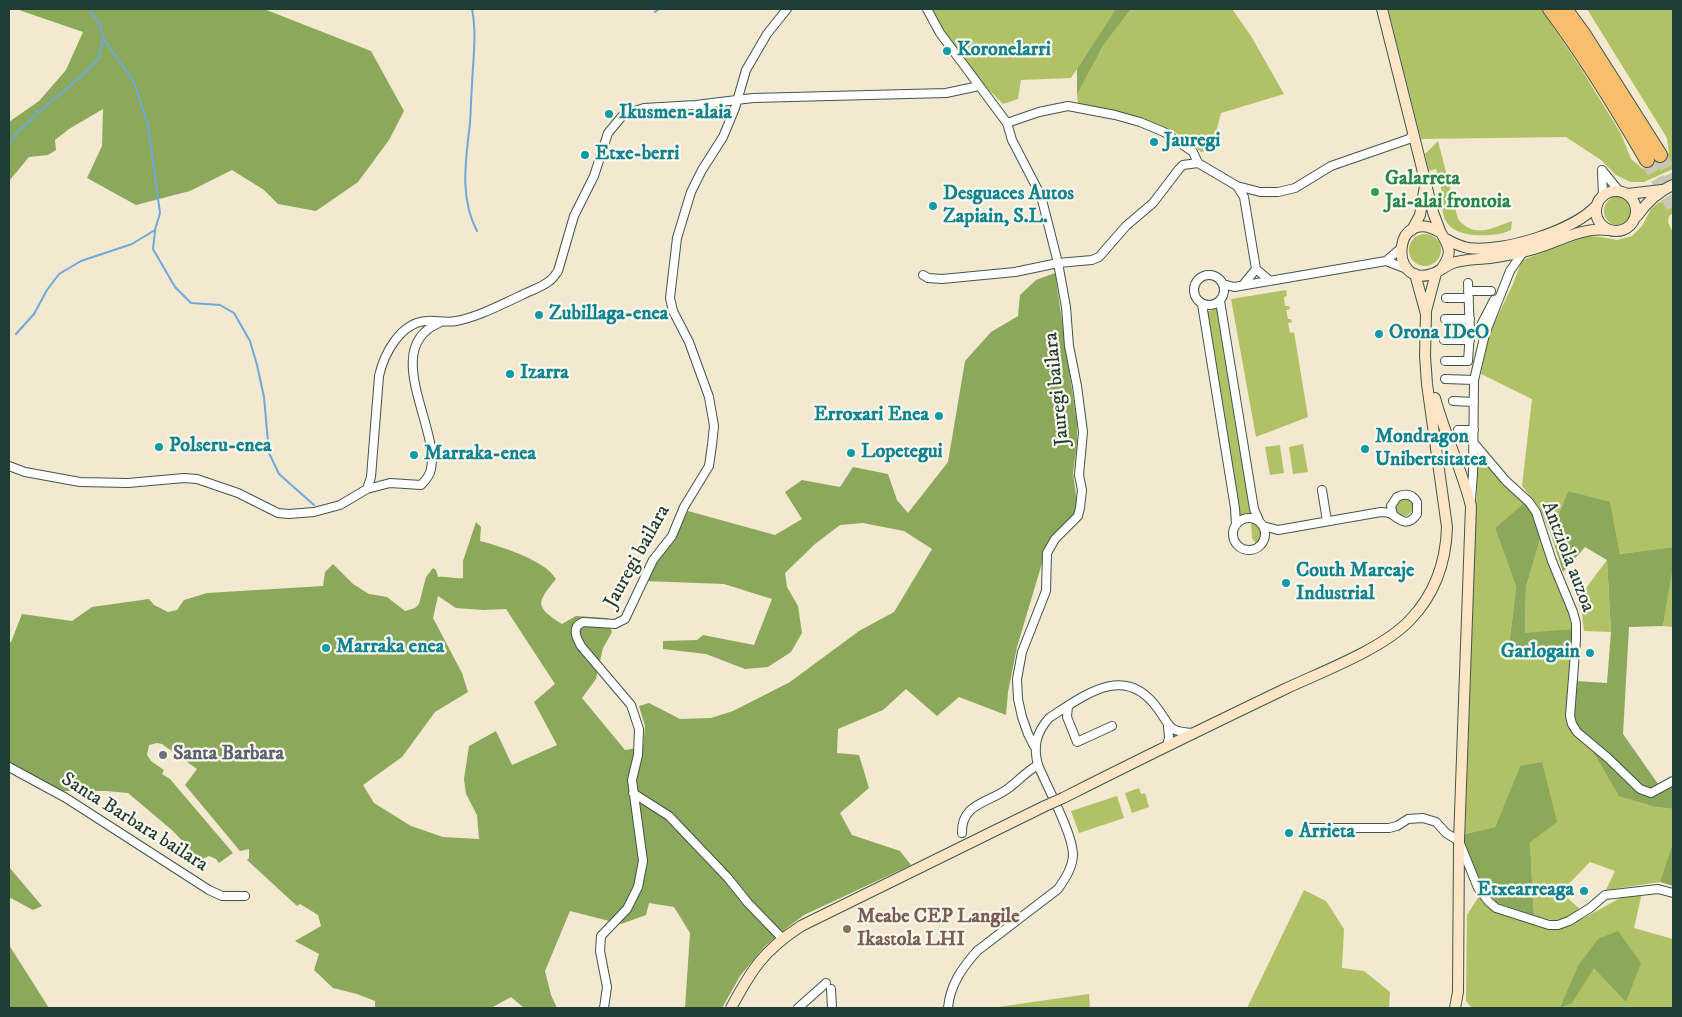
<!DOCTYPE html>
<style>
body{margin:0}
#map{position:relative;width:1682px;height:1017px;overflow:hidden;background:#f2e9d0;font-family:"IM FELL DW Pica",serif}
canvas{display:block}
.frame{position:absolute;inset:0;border:10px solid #1f3d34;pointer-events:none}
</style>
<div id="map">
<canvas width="1682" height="1017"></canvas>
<div class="frame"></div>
</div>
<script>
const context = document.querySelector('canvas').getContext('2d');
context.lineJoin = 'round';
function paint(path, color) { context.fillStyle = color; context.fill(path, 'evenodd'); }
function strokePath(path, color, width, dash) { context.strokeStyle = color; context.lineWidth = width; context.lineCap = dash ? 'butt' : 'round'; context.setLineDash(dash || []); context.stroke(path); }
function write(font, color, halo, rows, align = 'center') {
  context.font = font + ' "IM FELL DW Pica",serif'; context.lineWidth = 4.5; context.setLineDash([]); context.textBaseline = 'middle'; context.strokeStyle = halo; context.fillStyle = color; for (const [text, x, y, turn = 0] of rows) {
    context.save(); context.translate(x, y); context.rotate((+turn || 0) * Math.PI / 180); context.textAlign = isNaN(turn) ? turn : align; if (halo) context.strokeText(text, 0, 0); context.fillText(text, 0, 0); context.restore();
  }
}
paint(new Path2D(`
 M930,9h186v1l-45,68 -50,2 -3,19 -15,5 -27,-27 -29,-39z
 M1131,9h101l19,27 33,58 -63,19 -7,27 -5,11 -8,1c-29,-31 -82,-40 -123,-48l-1,-9 26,-49z
 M1388,9h153l39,58 41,67 10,25 12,10 26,-16 -2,-15 -80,-129h86v160l-29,13h-14l-14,-7 -15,-15 -35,-23 -145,2z
 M1438,141l20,78c16,20 34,9 54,2l-1,9c-10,5 -26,6 -38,5 -33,-5 -30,-19 -32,-47 -1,-6 -3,-13 -5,-19l-7,2 -4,-17z
 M1604 211a15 15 0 1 1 30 0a15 15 0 1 1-30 0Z
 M1673,196v17l-4,3 -1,6 5,11v314l-53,7 -10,-51 -42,-12 -17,43 -12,-27 -17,-21 10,-87 -51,-25 7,-38 25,-52 9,-24 66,-24 13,1 16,3 15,-4 10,-10 9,-17 7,-6z
 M1409 250a16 16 0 1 1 32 0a16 16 0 1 1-32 0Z
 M1286,290l1,6 -3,1 1,9h4l1,3 -4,1 2,9h3l1,3 -4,1 2,10 4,-1 14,85 -52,20 -25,-138z
 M1218,308l34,206 -8,1 -5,2 -35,-207 5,1z
 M1303,444l5,28 -15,2 -4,-27z
 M1280,445l4,28 -14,2 -5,-28z
 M1478,455l24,28 24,18 -31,27 21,59 -8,66 64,2 -4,61 4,18 19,14 65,59 17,2v33l-13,40 -54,8 9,-19 -25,-9 -29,30 20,18c-23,12 -23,13 -47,5l-4,-73 -10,-76 -25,61 -30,7z
 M1395 507a9 9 0 1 1 18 0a9 9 0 1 1-18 0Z
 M1251,522c12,4 12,14 5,22l-4,-6z
 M1541,536l12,40 16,35 3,18 -47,5 1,-47z
 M1607,560l4,72 -27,-1 -2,-16 -5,-15z
 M1673,568v59l-10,-1z
 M1139,788l2,6 4,-1 4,14 -17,6 -7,-20z
 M1117,796l7,22 -45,15 -8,-22z
 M1304,890l22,11 18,28 -2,39 22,3 26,21 -1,16h-142z
 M1642,893l-8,35 39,11v69h-201l-6,-7 1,-86 12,-19 14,15 60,19 31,-12 38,-21z
 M1089,994l1,14h-99z`), '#b0c265');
paint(new Path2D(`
 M16,9h248l107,42 33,60 -15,29 -31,42 -42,29 -38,-7 -14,-14 -32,-20 -42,21 -54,14 -49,-27 15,-32 1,-37 -34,20 -14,11 1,10 -8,5 -19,2 -20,24v-59l30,-21 27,-31 17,-38z
 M1116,9h15l-28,37 -26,49v-26z
 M1055,273l22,151v20l-4,29 4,29 -2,13 -30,38 -28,94 -9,45 -2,23 -47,-18 -22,19 -31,-27 -23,21 -45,19 -1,24 22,2 10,33 -29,25 12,22 48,16 11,14 -107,50 -16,12 -24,20 -24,29 -18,32h-37l5,-75 -16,-26 -25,-4 -3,12 -25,9 -51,-13 -25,60 6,24 6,13h-33l-13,-11 -20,11h-116v-7l-18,-7 -24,-6 -19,-18 5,-16 -24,-13 26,-15 -3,-11 -18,-11 -3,2 -50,-46 2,-2v-9l-9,2 -55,-66 12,-16 -35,-25 -5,-1 -8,2 -2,10 4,6 13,9 -2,4 8,5 63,74 -14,10 -3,-4 -7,-3 -9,4 -27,-29 -45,-38 -22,-2h-47l-50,-27v-121l2,-1 11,-28 50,7 20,-14 57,-8 5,6 14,7 9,-2 7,-10 23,-7 116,-7 2,-14 8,-8 20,20 16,10 18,3 18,14 10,-3 4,-4 7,-27 7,-9 3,2 2,7c9,-1 16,2 25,1v-17l13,-39 5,5 -1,14c20,5 65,19 76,38 -20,24 -21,28 6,45l14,-8 31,2 5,14 -9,16 -7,31 -14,19 43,52 18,-3 2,-21 -6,-20 10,-3 31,16 31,-1 22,-7 57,-29 69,-51 35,-19 38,-63 -28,-18 -41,-8 -23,2 -25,19 -30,29 2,14 11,19 4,27 -11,19 -23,15 -23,2 -39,-15 -43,-5v-8l34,-1 6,-5 51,10 18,-46 -48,-15 -79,-3 6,-14 22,-26 15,-30 87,24 27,-16 -17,-27 17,-12 38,7 13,-20 35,7 9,26 11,13 40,-51 17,-101 26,-29 27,-16 2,-21 16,-15zM438,596l18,12 27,2 23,-1 49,75 -21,18 23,43 -45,20 -16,-34 -27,15 -5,33 2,15 11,21 2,24 -36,-2 -32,-11 -37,-23 -11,-18 39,-28 33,-45 33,-20 -6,-19 -29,-55z
 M1568,491l42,11 10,52 53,-7v21l-10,58 -34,1 -6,107 40,57 10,-5v23l-17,-2 -37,-11 -42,-72 -3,-10 2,-33 31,2 4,-51 -4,-72 -22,-13 -22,25 -12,-38z
 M1526,501l8,14 7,21 -15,51 -1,46 47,-4v26l-64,-1 8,-67 -21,-59z
 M1542,762l15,60 -27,20 4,73 -37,-12 -15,-18 -17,-39v-12l30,-7 25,-61z
 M1673,842v44l-13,-4z
 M9,867l33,39 -9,4 -24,-13z
 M1618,931l23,32 -15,39 -32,-34 -22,35 -12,5 18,-42 20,-27z
 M9,945l40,63h-40z`), '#8ca85a');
strokePath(new Path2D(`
 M472,9c5,25 1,50 0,76 -1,12 -1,25 -2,38 -4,36 -11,74 7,108
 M655,12l4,-3
 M9,143l7,-9 25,-24 44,-37 14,-15 4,-20 -3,-13 -11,-16
 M155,231l-2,18 22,38 16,16 29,2 14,8 16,28 7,24 7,32 5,56 10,21 35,31
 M16,334l18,-20 13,-24 12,-16 22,-13 51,-17 23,-14 5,-17 -12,-88 -14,-43 -31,-44`), '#6ea9de', 2);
strokePath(new Path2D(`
 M1660,155l13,25
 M1647,160l26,47`), '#c8c7b1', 14, [14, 7]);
const street = new Path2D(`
 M927,9l13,24 67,90 5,17 29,56 17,67 8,44 3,39 8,40 6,46 -4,43 3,15 -2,18 -2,8 -23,23 -8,14 -1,38 -24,61 -5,27 1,20 4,18 6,17 6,12
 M1007,123l32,-11 29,-6 47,9 25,7 24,10 29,20 5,11 39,23 23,6h18l17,-4 36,-22 78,-27 5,-6
 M1602,170l17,21
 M1602,170l1,27
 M1237,186l7,11 12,72 14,12
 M1386,261l21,8
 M1194 290a15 15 0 1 1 30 0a15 15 0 1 1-30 0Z
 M923,275l5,3 14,1 73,-7 43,-9 34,-3 7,-3 27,-31 27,-23 26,-34 4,-4 15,-2
 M1223,284l11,3 152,-26 14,-12
 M1243,285l13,-16
 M1468,291h23
 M1446,298h23
 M1220,301l34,208 6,14
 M1202,304l33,204 1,17
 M1445,319h25
 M1470,332l9,-3 15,-29 4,-1
 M1444,340h26
 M1445,361h23l2,-29 -2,-49
 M1445,379l29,1
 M1453,401l21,1
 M1458,430h16
 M1473,442l33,39 23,21 7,10 16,49 21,51 3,11v17l-6,76 2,8 5,8 31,26 32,31 11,4 22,-12
 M9,466l16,6 55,10 48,1 56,-5 13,1 41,14 40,20 11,1 25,-2 26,-7 27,-16 4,-12 8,-101c5,-22 21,-53 47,-55 10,-1 20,2 30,0 22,-4 44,-16 64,-25 9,-5 20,-8 28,-14 5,-3 7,-7 10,-11l16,-55 20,-40 14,-43 15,-18 21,-7 52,-3 57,-7 193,-5 33,-7
 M367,489l23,-6 31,2c4,-4 9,-10 10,-16 9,-41 -51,-121 8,-146
 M1322,490l5,31
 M1471,499l2,-25 1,-94 11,-46 25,-63 13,-19
 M1233 534a16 16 0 1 1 32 0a16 16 0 1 1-32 0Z
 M1263,526l15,4 103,-18c4,0 9,1 12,3 9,7 16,11 24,-1v-12c-5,-8 -12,-9 -20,-5l-6,9 2,9
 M1068,706l-1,11 10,25 35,-16
 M1167,745l2,-7 -1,-12
 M9,767l57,31 143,92 13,6h23
 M633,793l36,23 59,62 20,25 34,35
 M1310,828h79l8,-2 11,-7 15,-1 13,4 10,11 13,8 19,47 11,14 7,6 53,17h9l11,-4 21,-13 15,-13 53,-6 15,4
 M962,833c-1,-31 29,-30 48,-46 9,-7 17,-16 28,-22
 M831,989l1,19
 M604,1008l3,-21 -7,-36 1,-15 26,-27 11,-22 5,-26 -11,-81 6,-25 1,-26 -8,-24 -50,-59c-5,-9 -10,-19 2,-24l32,2 10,-5 28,-59 19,-24 12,-29 25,-41 3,-21 2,-19 -5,-29 -20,-55 -16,-31 -3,-13 7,-60 14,-46 11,-22 21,-33 12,-29 11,-38 21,-36 20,-25
 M798,1008l28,-25
 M948,1008c2,-23 14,-40 29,-57l81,-62c7,-10 15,-22 15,-35 -1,-22 -26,-67 -35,-89 -5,-19 -2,-32 11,-47 36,-23 76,-56 109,-9 13,18 10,23 35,24`);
const secondary = new Path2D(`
 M1382,9l51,203c2,6 5,13 7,19 8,15 14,20 2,37
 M1596 211a20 20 0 1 1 40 0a20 20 0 1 1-40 0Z
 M1627,194l35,-4
 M1637,216c10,-14 20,-24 36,-31
 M1412,230l8,-15 5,-29
 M1441,233c-48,-31 -54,56 -9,41 9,-3 15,-10 24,-12 11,-3 23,-3 34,-4 15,-2 30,-5 44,-9 25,-7 47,-22 73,-19
 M1446,239c7,4 13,7 22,9 34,5 106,-17 129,-43
 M1426,311l10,-38
 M1435,398c10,37 27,72 36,108l-12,335 -1,151 -3,16
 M1063,798c73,-37 147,-73 222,-109 36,-17 98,-40 125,-69 25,-26 36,-58 37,-93l-20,-143 -2,-28 1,-42 -11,-40
 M731,1008c21,-39 32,-57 70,-82l244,-120`);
const highway = new Path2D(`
 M1550,9c36,48 67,99 97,151
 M1565,9l19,26 76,120`);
strokePath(street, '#3f574b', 10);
strokePath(secondary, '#3f574b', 12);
strokePath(highway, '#3f574b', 16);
strokePath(street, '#fff', 8);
strokePath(secondary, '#fde5c5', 10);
strokePath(highway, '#f9be6d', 14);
const secondaryBridge = new Path2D(`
 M1045,806l18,-8`);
strokePath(secondaryBridge, '#3f574b', 12, []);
strokePath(secondaryBridge, '#fde5c5', 10);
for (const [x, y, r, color] of [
 [947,51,5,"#0f9aa8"],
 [609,114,5,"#0f9aa8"],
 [1154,142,5,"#0f9aa8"],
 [585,155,5,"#0f9aa8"],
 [1375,192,5,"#2e9e5b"],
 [933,206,5,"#0f9aa8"],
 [539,315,5,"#0f9aa8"],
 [1379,334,5,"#0f9aa8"],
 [510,374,5,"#0f9aa8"],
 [939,416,5,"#0f9aa8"],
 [159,447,5,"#0f9aa8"],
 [1365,449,5,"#0f9aa8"],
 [851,453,5,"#0f9aa8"],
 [414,455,5,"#0f9aa8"],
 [1286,583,5,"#0f9aa8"],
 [326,648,5,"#0f9aa8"],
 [1590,653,5,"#0f9aa8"],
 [163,755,5,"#6b7280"],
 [1289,833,5,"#0f9aa8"],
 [1584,891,5,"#0f9aa8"],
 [847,929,5,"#8d6e63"]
]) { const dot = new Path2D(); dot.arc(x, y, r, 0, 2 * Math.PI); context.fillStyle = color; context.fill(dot); strokePath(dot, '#fbf7ec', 2); }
write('bold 20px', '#0d838f', '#fbf7ec', [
 ["Koronelarri",957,51],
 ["Ikusmen-alaia",619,114],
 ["Jauregi",1164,142],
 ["Etxe-berri",595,155],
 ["Desguaces Autos",943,195],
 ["Zapiain, S.L.",943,218],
 ["Zubillaga-enea",549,315],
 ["Orona IDeO",1389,334],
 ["Izarra",520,374],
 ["Erroxari Enea",929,416,"right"],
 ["Mondragon",1375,438],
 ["Unibertsitatea",1375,461],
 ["Polseru-enea",169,447],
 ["Lopetegui",861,453],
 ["Marraka-enea",424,455],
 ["Couth Marcaje",1296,572],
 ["Industrial",1296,595],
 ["Marraka enea",336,648],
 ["Garlogain",1580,653,"right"],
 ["Arrieta",1299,833],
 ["Etxearreaga",1574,891,"right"]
], 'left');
write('bold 20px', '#27864d', '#fbf7ec', [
 ["Galarreta",1385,180],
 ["Jai-alai frontoia",1385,203]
], 'left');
write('20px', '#1f3d34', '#fbf7ec', [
 ["Jauregi bailara",1058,389,-96],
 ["Jauregi bailara",638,557,-61],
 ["Antziola auzoa",1567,557,69],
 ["Santa Barbara bailara",134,823,32]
]);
write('bold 20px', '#5b616d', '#fbf7ec', [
 ["Santa Barbara",173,755]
], 'left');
write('bold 20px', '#785e54', '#fbf7ec', [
 ["Meabe CEP Langile",857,918],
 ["Ikastola LHI",857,941]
], 'left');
</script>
